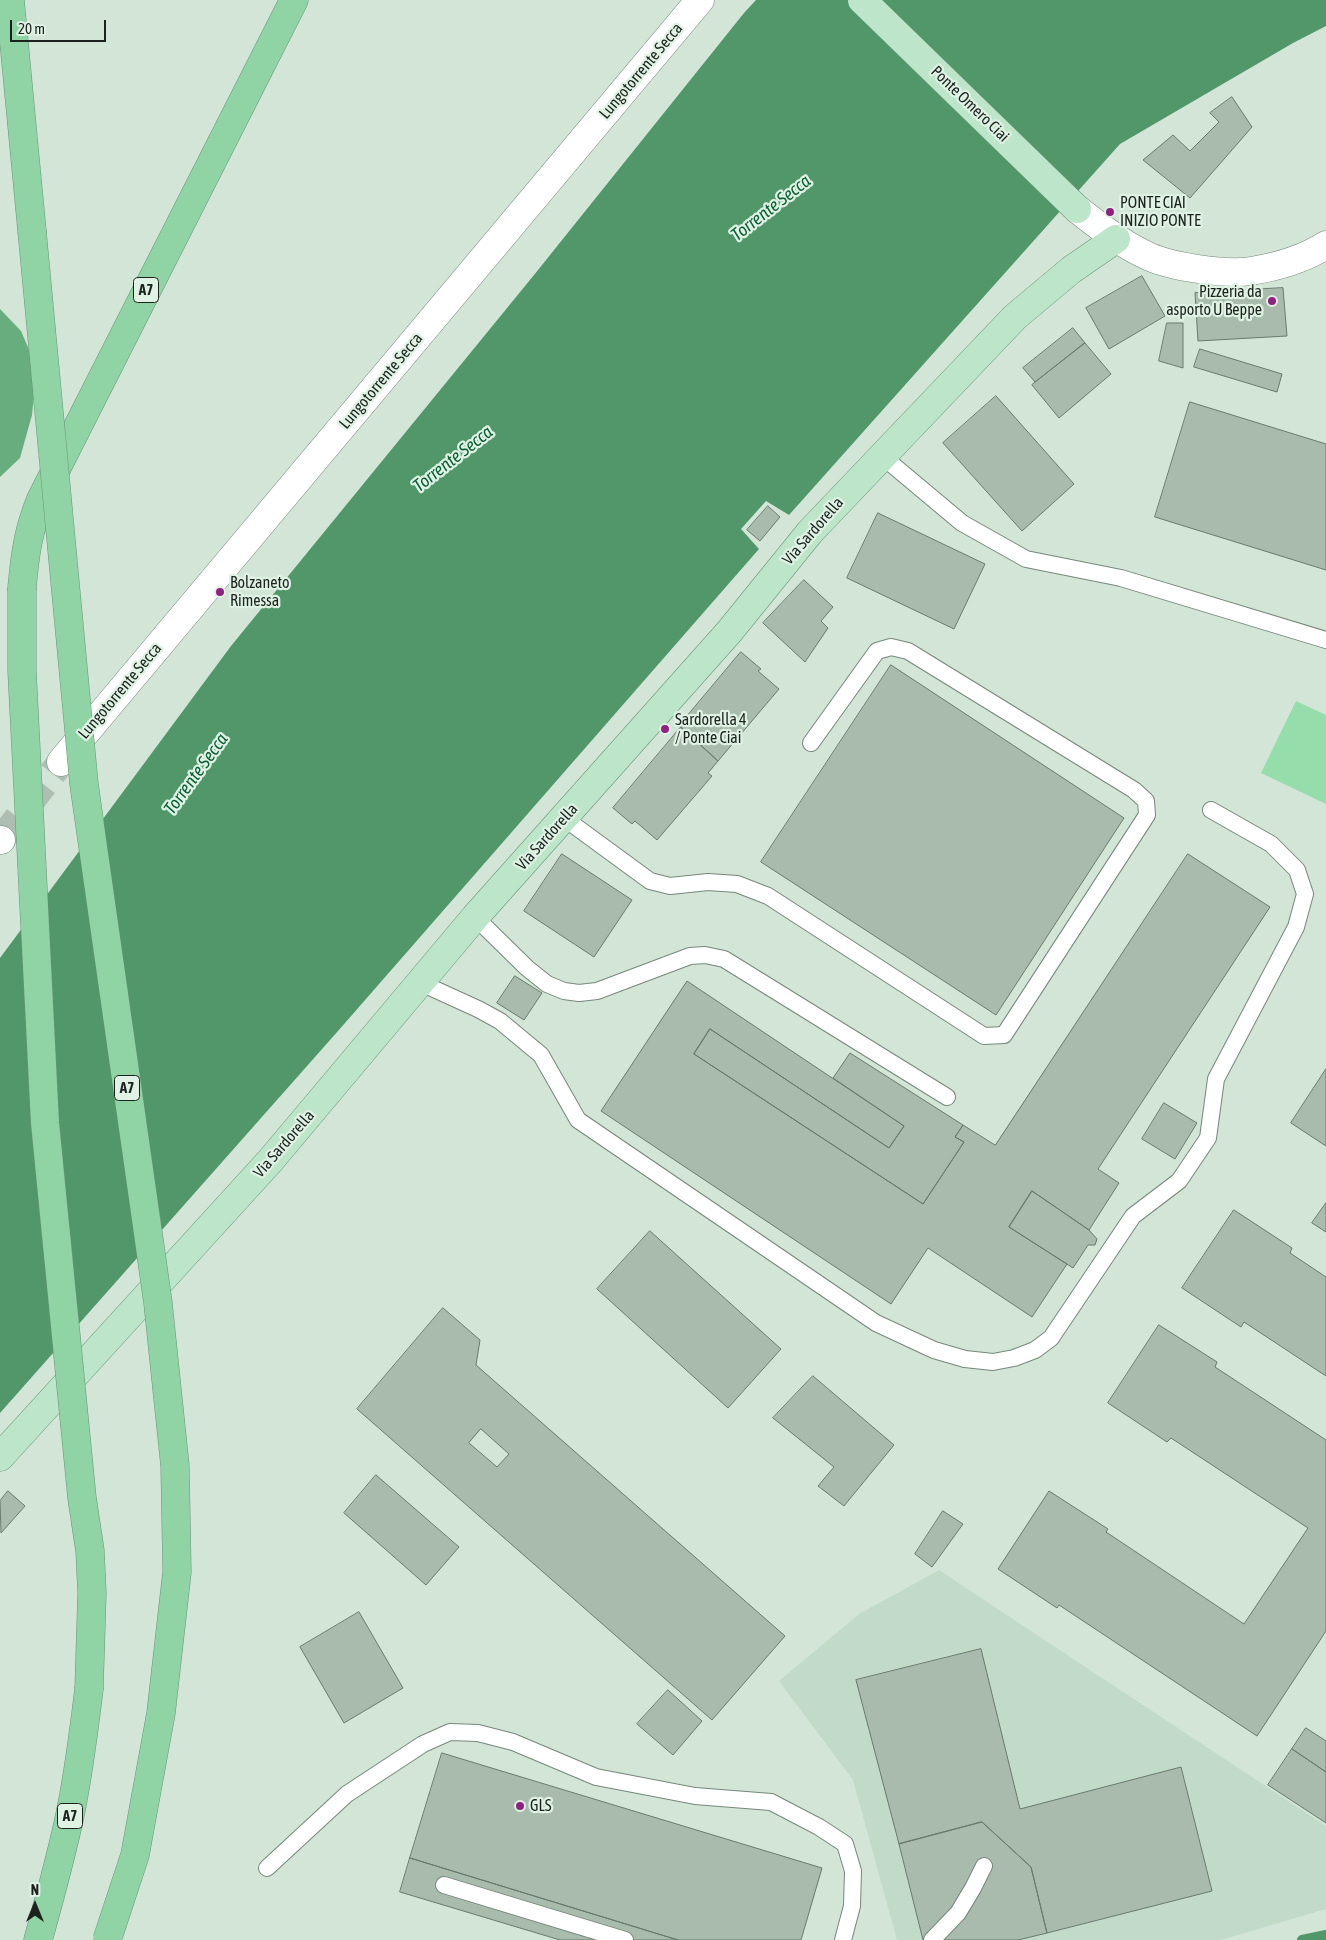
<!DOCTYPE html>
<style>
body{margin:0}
#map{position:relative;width:1326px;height:1940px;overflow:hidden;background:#d2e5d7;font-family:"Asap Condensed",sans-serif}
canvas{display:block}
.north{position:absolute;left:10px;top:1880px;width:50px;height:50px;-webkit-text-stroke:4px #dff2e4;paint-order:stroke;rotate:0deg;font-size:14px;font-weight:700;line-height:20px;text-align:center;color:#1c231e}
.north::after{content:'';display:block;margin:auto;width:18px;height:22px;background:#1c231e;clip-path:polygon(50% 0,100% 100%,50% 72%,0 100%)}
.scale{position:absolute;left:10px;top:20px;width:96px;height:22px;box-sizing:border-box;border:2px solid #1c231e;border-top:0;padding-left:6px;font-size:15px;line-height:18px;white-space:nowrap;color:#1c231e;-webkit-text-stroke:4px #dff2e4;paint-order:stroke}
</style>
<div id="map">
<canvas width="1326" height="1940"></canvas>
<div class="north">N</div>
<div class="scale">20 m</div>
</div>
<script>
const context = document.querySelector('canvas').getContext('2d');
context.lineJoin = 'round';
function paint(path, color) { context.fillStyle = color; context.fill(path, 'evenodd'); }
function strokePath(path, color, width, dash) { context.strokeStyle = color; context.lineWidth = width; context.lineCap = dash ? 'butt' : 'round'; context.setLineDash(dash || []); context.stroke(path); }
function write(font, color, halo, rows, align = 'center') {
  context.font = font + ' "Asap Condensed",sans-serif'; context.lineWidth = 4.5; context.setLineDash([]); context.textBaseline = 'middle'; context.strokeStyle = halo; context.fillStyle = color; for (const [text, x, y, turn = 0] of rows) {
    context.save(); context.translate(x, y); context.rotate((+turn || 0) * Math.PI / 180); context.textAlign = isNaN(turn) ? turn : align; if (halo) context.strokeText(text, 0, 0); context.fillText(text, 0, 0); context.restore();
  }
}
paint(new Path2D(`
 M939,1570l387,256v83l-105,31h-324l-44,-160 -74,-99 80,-67z`), '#c2dbc9');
paint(new Path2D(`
 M1296,701l30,14v89l-65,-31z`), '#96ddac');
paint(new Path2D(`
 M0,309l21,22 9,21 4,43 -2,20 -12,43 -20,19z`), '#67ad7e');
paint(new Path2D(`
 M756,0h570v26l-33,17 -173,101 -331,371 -23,-14 -25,28 18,20 -421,482 -338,382v-455l231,-312 303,-371 210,-262z`), '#519769');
strokePath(new Path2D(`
 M1302,1940l24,-5`), '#519769', 10);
const building = new Path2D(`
 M1232,97l20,30 -62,71 -47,-38 30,-25 17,16 29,-29 -9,-9z
 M1142,276l23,40 -56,33 -23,-41z
 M1283,288l4,48 -89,5 -3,-48z
 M1167,323h16v45l-24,-7z
 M1073,328l12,15 -50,39 -12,-14z
 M1085,343l26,31 -52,44 -27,-33z
 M1200,349l82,25 -5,18 -83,-25z
 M996,396l78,88 -52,47 -79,-88z
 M1190,402l136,42v126l-171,-53z
 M768,506l12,11 -20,24 -13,-11z
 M878,513l107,51 -31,65 -107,-51z
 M804,580l29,27 -12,14 7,7 -23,34 -42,-39z
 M741,652l20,17 -3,2 21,18 -61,72 -39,-35z
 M891,665l233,153 -128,197 -235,-153z
 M681,727l37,34 -10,12 4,3 -55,64 -22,-19 -3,3 -19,-16z
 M562,854l70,46 -38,57 -70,-46z
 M1188,854l82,53 -172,262 21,14 -30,47 -57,-39 -23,36 58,37 -35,53 -104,-69 -37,56 -290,-193 86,-130 217,145 -15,22 -179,-119 -16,25 229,150 41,-62 -9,-5 8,-12 32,20z
 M515,976l27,17 -18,27 -27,-17z
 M710,1029l179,119 15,-22 -71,-48 17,-25 113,72 -8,12 9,5 -41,62 -229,-150z
 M1326,1069v77l-35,-23z
 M1164,1103l33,20 -22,36 -33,-20z
 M1032,1191l57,39 8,9 -2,6h-7l-15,23 -64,-41z
 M1326,1203v29l-14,-9z
 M1234,1210l58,38 -2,5 36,24v99l-82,-54 -3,5 -59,-39z
 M650,1231l131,118 -53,59 -131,-119z
 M443,1308l37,32 -4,25 309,271 -73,84 -355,-311zM481,1429l28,25 -12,13 -28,-24z
 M1159,1325l58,37 -2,5 111,73v191l-69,105 -198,-131 -2,3 -59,-39 51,-78 59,38 -2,3 138,92 64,-96 -137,-90 -4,4 -59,-39z
 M813,1376l81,69 -50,61 -26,-20 16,-19 -61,-49z
 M376,1475l83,72 -33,38 -82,-72z
 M8,1491l17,15 -24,27 -1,-32z
 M943,1511l20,13 -31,43 -17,-13z
 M359,1612l44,76 -59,35 -44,-76z
 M981,1649l39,160 161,-42 31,124 -165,42 -16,-66 -49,-45 -83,22 -43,-164z
 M668,1690l34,31 -29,34 -36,-31z
 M1306,1728l20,13v31l-34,-23z
 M1292,1749l34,23v51l-58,-38z
 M442,1753l380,115 -21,72h-123l-268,-82z
 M982,1822l49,45 16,66 -29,7h-95l-24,-96z
 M410,1858l268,82h-118l-160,-48z`);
paint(building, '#a9bbad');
strokePath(building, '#697a6e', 1);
strokePath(new Path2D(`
 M1,840l60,-78`), '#aebeb2', 28, [28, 14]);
const lane = new Path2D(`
 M882,456l80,67 64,36 95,19 205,62
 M564,818l86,63 20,5 38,-4 29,2 31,12 216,140 20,-1 143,-220 -1,-14 -12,-11 -226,-139 -17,-4 -14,4 -66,92
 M475,917l52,51 20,16 17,7 15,2 18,-2 93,-35 15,-1 19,4 223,138
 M421,983l57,26 22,12 41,34 37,65 298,203 58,27 31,9 28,3 21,-4 21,-8 16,-12 82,-122 46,-35 29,-43 8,-59 80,-152 9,-33 -8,-24 -26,-26 -60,-34
 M267,1868l80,-74 76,-50 27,-12 28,1 35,9 83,35 99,19 76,6 48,25 26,17 8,27 -1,35 -9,34
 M444,1885l181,55
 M932,1940l26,-27 15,-25 11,-22`);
const secondary = new Path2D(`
 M1077,209c23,18 46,36 73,48 23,10 76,18 101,14 25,-4 53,-12 75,-26
 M61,762l639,-762
 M0,840h1`);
const primary = new Path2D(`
 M862,0l215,209
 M0,1457l270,-296 205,-244 254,-285 81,-100 205,-215 56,-47 45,-31`);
const highway = new Path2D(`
 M10,0l22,231
 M22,588c3,-34 6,-57 19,-89l253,-499
 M38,1940c12,-43 24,-86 33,-130 8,-40 13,-80 18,-121`);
strokePath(lane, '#76887b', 18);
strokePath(secondary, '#76887b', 29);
strokePath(primary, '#679576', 29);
strokePath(highway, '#679576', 29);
strokePath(lane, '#fff', 16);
strokePath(secondary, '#fff', 28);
strokePath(primary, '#bce5c9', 28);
strokePath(highway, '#90d3a5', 28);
const highwayBridge = new Path2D(`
 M32,231l52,553 74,519 17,163 2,106 -16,141 -26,142 -28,85
 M22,588v83l23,452 37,375 8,53 2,42 -3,96`);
strokePath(highwayBridge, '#679576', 29, []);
strokePath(highwayBridge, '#90d3a5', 28);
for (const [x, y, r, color] of [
 [1110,212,5,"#902082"],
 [1272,301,5,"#902082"],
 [220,592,5,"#902082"],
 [665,729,5,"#902082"],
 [520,1806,5,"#902082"]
]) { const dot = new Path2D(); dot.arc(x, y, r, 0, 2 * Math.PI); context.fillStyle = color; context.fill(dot); strokePath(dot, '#dff2e4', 2); }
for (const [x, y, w] of [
 [146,290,25],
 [127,1088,25],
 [70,1816,25]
]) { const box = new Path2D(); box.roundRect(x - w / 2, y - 12.5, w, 25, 4); context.fillStyle = '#dff2e4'; context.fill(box); strokePath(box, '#1c231e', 1); }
write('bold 15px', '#1c231e', null, [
 ["A7",146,290],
 ["A7",127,1088],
 ["A7",70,1816]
]);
write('16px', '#1c231e', '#dff2e4', [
 ["Lungotorrente Secca",641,71,-50],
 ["Ponte Omero Ciai",970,104,44],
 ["Lungotorrente Secca",381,381,-50],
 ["Via Sardorella",813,531,-49],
 ["Lungotorrente Secca",120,691,-50],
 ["Via Sardorella",547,837,-48],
 ["Via Sardorella",284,1144,-49]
]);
write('16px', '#1c231e', '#dff2e4', [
 ["PONTE CIAI",1120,203],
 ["INIZIO PONTE",1120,221],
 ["Pizzeria da",1262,292,"right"],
 ["asporto U Beppe",1262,310,"right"],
 ["Bolzaneto",230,583],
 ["Rimessa",230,601],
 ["Sardorella 4",675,720],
 ["/ Ponte Ciai",675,738],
 ["GLS",530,1806]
], 'left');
write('italic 18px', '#0a5f33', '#dff2e4', [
 ["Torrente Secca",771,208,-38],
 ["Torrente Secca",453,459,-38],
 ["Torrente Secca",196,774,-54]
]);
</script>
